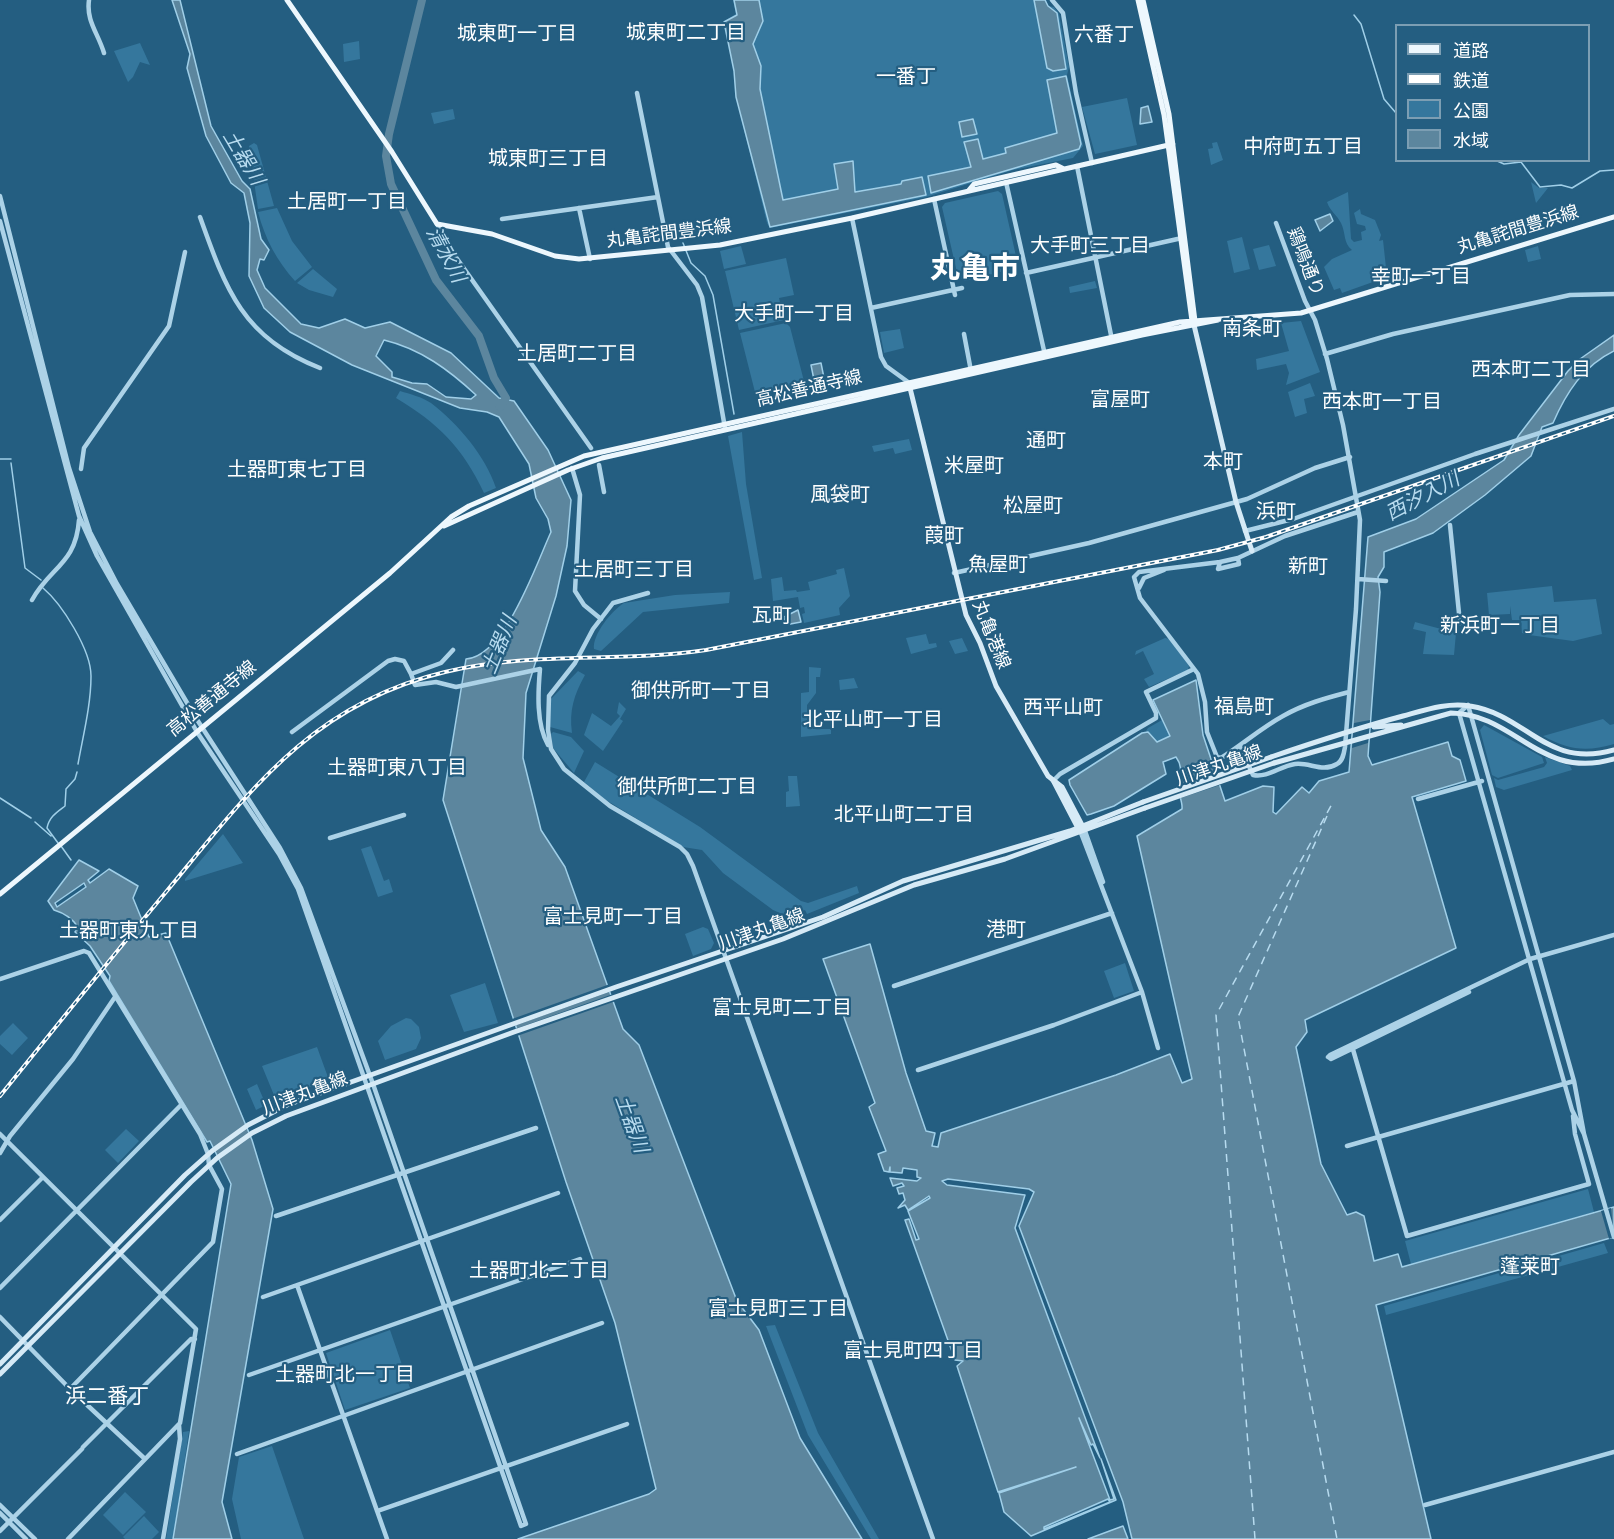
<!DOCTYPE html>
<meta charset="utf-8">
<style>
body{margin:0}
#map{position:relative;width:1614px;height:1539px;overflow:hidden;background:#245e81;font-family:"Fira Sans","Noto Sans JP",sans-serif}
canvas{display:block}
.legend{position:absolute;left:1395px;top:24px;width:195px;height:138px;box-sizing:border-box;background:#245e81;border:2px solid #7c9eb3;margin:0;padding:8px 10px;list-style:none;font-size:18px;color:#fff}
.legend li{display:flex;align-items:center;gap:12px;height:30px}
.legend b{width:30px;border:2px solid #7c9eb3}
</style>
<div id="map">
<canvas width="1614" height="1539"></canvas>
<ul class="legend">
<li><b style="height:8px;background:#edf7fd"></b>道路</li>
<li><b style="height:8px;background:#fff"></b>鉄道</li>
<li><b style="height:16px;background:#35779d"></b>公園</li>
<li><b style="height:16px;background:#5c869e"></b>水域</li>
</ul>
</div>
<script>
const context = document.querySelector('canvas').getContext('2d');
context.lineJoin = 'round';
function paint(path, color) { context.fillStyle = color; context.fill(path, 'evenodd'); }
function strokePath(path, color, width, dash) { context.strokeStyle = color; context.lineWidth = width; context.lineCap = dash ? 'butt' : 'round'; context.setLineDash(dash || []); context.stroke(path); }
function write(font, color, halo, rows, align = 'center') {
  context.font = font + ' "Fira Sans","Noto Sans JP",sans-serif'; context.lineWidth = 4.5; context.setLineDash([]); context.textBaseline = 'middle'; context.strokeStyle = halo; context.fillStyle = color; for (const [text, x, y, turn = 0] of rows) {
    context.save(); context.translate(x, y); context.rotate((+turn || 0) * Math.PI / 180); context.textAlign = isNaN(turn) ? turn : align; if (halo) context.strokeText(text, 0, 0); context.fillText(text, 0, 0); context.restore();
  }
}
paint(new Path2D(`
 M733,0h313l2,6 6,1 5,7 10,53 -2,8 16,71 -10,12 -60,12 -87,27 -156,31 -3,-5 -31,-126 -2,-26 -10,-50 12,-7z
 M359,41l1,18 -16,3 -1,-18z
 M140,43l10,22 -10,-3 -7,15 -5,5 -14,-31z
 M1127,98l10,47 -42,9 -13,-47z
 M453,109l2,10 -21,5 -3,-11z
 M1217,142l6,18 -12,5 -3,-16 5,-1 -1,-5z
 M254,143l3,2 17,61 -16,3 -9,-63z
 M1531,182l8,6h9l-12,15z
 M998,191l4,3 16,71 -2,3 -51,13 -7,-4 -16,-70 3,-4z
 M1348,192l3,47 3,3 8,-2 -1,-8 5,-2 -1,-4 -8,-2 -3,-11 6,-4 1,5 14,6 6,15 -2,6 4,-1 4,37 -45,16 -2,-5 -6,2 -10,-23 8,-8 20,-9c-9,-7 -6,-17 -11,-27 -4,-8 -11,-12 -14,-21z
 M277,208l15,33 20,26 -17,14c-18,-20 -30,-42 -37,-69z
 M1242,237l8,32 -16,4 -7,-32z
 M1269,245l7,21 -17,4 -6,-21z
 M741,246l5,18 -22,5 -4,-18z
 M1538,246l3,13 -13,3 -3,-12z
 M786,258l8,37 -15,3 5,22 -45,10 -14,-59z
 M313,269l24,20 -4,8 -24,-7 -12,-7z
 M1095,281l2,7 -27,5 -1,-6z
 M1301,321l19,51 -34,13 3,-12 -3,-9 -29,6 -1,-11 33,-8 -8,-28z
 M786,323l4,4 15,58 -49,11 -16,-63z
 M900,329l4,19 -20,5 -4,-21z
 M1310,383l5,13 -11,3 3,14 -12,4 -7,-25z
 M400,391c10,3 22,6 31,12 27,21 54,52 65,85l-12,5c-21,-45 -46,-70 -88,-95z
 M742,432l4,52 16,94 -8,2 -26,-144z
 M909,439l3,11 -17,4 -2,-6 -19,4 -2,-6z
 M844,568l6,28 -11,12 1,7 -36,8 -2,-9 3,-1 -1,-6 -4,1 -2,-11 -25,4 -2,-22 11,-2 2,14 12,-1 1,2 13,-2 -2,-8 29,-8 -1,-4z
 M1552,586l2,16 42,-3 6,35 -29,7 -44,-6 -7,-2 -1,-13h-9l-2,-14v8l-21,1 -2,-22z
 M730,592l-1,11 -86,9 -42,39 -7,-2c-2,-14 18,-39 30,-46l51,-8z
 M1415,622l41,11 -2,22 -31,-1 3,-22 -13,-3z
 M926,634l3,10 7,-1 1,4 -26,7 -5,-16z
 M962,638l6,13 -13,3 -6,-13z
 M1165,638l5,1 19,27 -1,4 -39,17 -5,-8 10,-5 -11,-23 -8,4 1,-4z
 M809,667l12,1 -1,9h-4v16l-9,12v8l5,1 1,15h18v5l-30,3v-44l8,-1z
 M578,671l7,4c-11,20 -16,35 -13,58l-22,-6 -1,-26z
 M854,678l4,10 -18,2 -1,-10z
 M619,702l7,7 -6,10 3,2 -20,30 -19,-16 8,-22 19,13 9,-10 -3,-3z
 M1603,719l7,6 4,-1v20c-27,8 -46,6 -71,-8z
 M1162,720l8,16 -15,6 -9,-11 2,-3z
 M1484,725l58,32 2,6 -46,15 -6,-3 -12,-45z
 M553,732l18,5 13,14 -10,22 -21,-25 -2,-14z
 M1545,757l25,9 2,4 -68,20 -8,-3 -2,-9 4,2 46,-13 3,-4z
 M595,762l105,65 101,74 7,2 49,-17 2,7 -52,21 -2,-4 -16,7 -16,-7 -50,-37 -21,-23 -19,-3 -77,-47 -22,-18z
 M788,776h9l3,30 -14,1v-15l3,-1z
 M223,834l20,29 -58,18v-2z
 M371,846l13,35 5,-2 4,13 -15,5 -17,-48z
 M703,927l5,2 6,14 -3,6 -18,7 -8,-22z
 M1125,963l9,28 -20,7 -10,-27z
 M485,983l13,40 -34,9 -14,-37z
 M406,1018l5,1 8,8 2,11 -5,11 -31,11 -7,-19 13,-15z
 M13,1023l15,15 -16,17 -12,-11v-8z
 M317,1047l12,33 -53,20 -14,-34z
 M257,1084l9,21 -10,5 -9,-21z
 M126,1129l13,12 -21,22 -13,-13z
 M1588,1189l6,23 -183,52 -6,-23z
 M1604,1243l4,10 -222,62 -2,-9z
 M775,1325l43,108 61,106h-8l-63,-104 -42,-109z
 M390,1330l20,58 -65,22 -19,-57z
 M189,1431l-16,108h-7l17,-107z
 M272,1446l32,93h-63l-9,-40 7,-42z
 M125,1492l21,20 -23,23 -20,-20z
 M144,1516l15,16 -7,7h-27l-2,-2z`), '#35779d');
const water = new Path2D(`
 M172,0h8l31,126 31,55 8,8 11,50 8,11 -5,10 -4,-1 -3,11 8,18 36,36 18,4 26,-9 20,9 25,-6 61,31 48,45 15,3 34,49 23,50 -4,46 -11,50 -30,97 -3,65 18,72 24,37 58,162 16,16 98,256 22,29 41,108 62,101h-344l131,-45 7,-5 -41,-166 -49,-141 -123,-382 23,-141c39,-2 71,-97 85,-127l-3,-13 -12,-21 -7,-34 -30,-47 -12,-5 -27,-4 -108,-43 -62,-33 -26,-24 -15,-32 1,-53 -6,-30 -13,-10 -25,-47 -19,-68 3,-14zM384,340c37,9 65,30 92,55l-5,4 -25,-2 -19,-13 -15,-1 -20,-6v-5l-16,-16z
 M734,0h25l4,21 -10,23 8,22 -1,23 23,111 55,-11 -4,-25 19,-3 2,31 46,-8 1,-3 20,-4 4,18 -156,32 -34,-130 -2,-26 -10,-49 13,-7z
 M1034,0h11l3,6 9,7 9,56 -13,2 -6,-3z
 M1066,76l15,68 -2,5 -148,44 -3,-17 43,-9 -7,-25 14,-3 5,20 23,-6 -1,-5 52,-15 -10,-53z
 M1148,106l4,16 -12,2 1,-16z
 M973,119l4,15 -15,3 -3,-15z
 M1330,214l3,7 -13,10 -5,-11z
 M1614,335v16c-31,15 -48,42 -61,72l-11,4 -11,29 -46,39 -52,38 -49,19v15l-6,10 2,15 -12,164 4,9 76,-23 4,14 8,4 6,21 -54,16 44,151 -151,72 2,12 -11,15 25,117 26,51 9,-3 8,4 10,45 24,-7 4,13 212,-60v30l-238,68 55,234h-299l-9,-37 -104,-276 15,-34 -5,-3 -81,-10 -6,2 5,4 78,10 -10,33 85,230 -7,-14 -2,1 -12,-27 31,82 4,-1 -13,-40 15,41 -85,36 -27,-24 -5,-19 77,-26 -78,25 -41,-126 6,-5 -8,-1 -50,-140 4,-1 7,21 3,-1 -11,-28 22,-13 -1,-2 -21,14 -3,-5 -7,3 7,-8 -2,-7 -4,1 -2,-6 7,-2 -2,-3 -9,3 -3,-8 27,3 4,-3 -4,-1v-7l-14,-2 -1,5 -12,-1v-5l-1,5 -5,-1 -6,-17 8,-3 -17,-44 6,-4 -52,-144 47,-15 36,129 20,58 9,2 -3,13 6,1 3,-14 175,-58 54,-21 12,29 10,-4 -55,-243 45,-27c1,-8 -5,-17 -4,-24 1,-11 6,-17 -2,-28l-13,5 3,12 -52,32 -23,8 -4,1 -17,-30 -1,-5 73,-47 6,-1 9,10 13,-6 -17,-36 43,-20 7,55 22,66 38,-15 11,1 -1,25 3,2 26,-27 7,6 10,-12 30,-9 19,-235 48,-18 88,-59 15,-25 49,-64 12,-12zM1108,1499l2,3 -66,27v-2z
 M821,363l3,15 -10,2 -3,-15z
 M798,610l3,12 -16,3 -1,-8z
 M79,860l20,11 -11,9 2,3 19,-14 29,17 -5,12 16,39 17,-4 86,207 21,69 -51,293 10,37h-59l58,-355 -21,-43 -3,1 -98,-161 1,-5 -20,-30 -15,-14 3,-5c-6,-9 -14,-14 -24,-17l-6,-9zM84,883l2,4 -29,20 -2,-4z
 M1123,1526l5,13h-40z`);
paint(water, '#5c869e');
strokePath(water, '#a0cfe8', 1.5);
paint(new Path2D(`
 M1370,720l-2,23 -16,5 2,-25z
 M1218,771l5,13 -45,15 -3,-13z
 M610,984l2,7 -98,35 -2,-7z
 M613,994l3,7 -99,35 -2,-7z
 M1611,1208l3,29 -5,2 -8,-28z`), '#245e81');
strokePath(new Path2D(`
 M1354,15l7,9 23,75 12,14
 M1495,160l9,4 17,-2 19,25 21,-2 11,3 28,-17 14,-1
 M683,243l8,20 14,13 8,19 21,119
 M0,459h11
 M11,463l14,105 16,12
 M43,588c19,16 48,62 48,88 0,29 -8,60 -13,88
 M0,798l31,20
 M35,822l16,14
 M58,843l-11,-15c2,-11 10,-16 18,-22l1,-17 9,-10 2,-7
 M61,846l10,14`), '#a0cfe8', 1.5);
strokePath(new Path2D(`
 M422,0l-33,134 -3,22 5,28 45,96 43,56 15,42 12,20 -6,9`), '#5c869e', 8);
strokePath(new Path2D(`
 M1327,816l-89,201 99,522
 M1255,1539l-39,-524 116,-211`), '#b7dbef', 1.5, [8, 6]);
strokePath(new Path2D(`
 M89,0c-3,21 9,33 15,53
 M1052,0l11,13 13,80 16,70
 M637,93l31,154 29,38 5,12 23,131
 M1077,166l35,174
 M1006,182l39,173
 M0,196l69,272 21,64 27,52 79,134 84,130 21,40 72,196 153,440 -5,2
 M934,199l21,96
 M579,208l11,51
 M200,217c26,73 43,121 120,151
 M852,218l29,139 5,9 22,16
 M502,219l156,-22
 M0,221l79,295 18,40 100,176 82,122 19,35 223,637
 M437,224l16,29 138,195
 M1026,273l156,-35
 M871,308l91,-20
 M964,334l7,37
 M1325,354l68,-20 177,-39 44,-1
 M599,465l5,27
 M572,468l8,27 -5,96 9,14 17,14
 M81,469l3,-21 85,-122 16,-74
 M1450,525l10,98
 M1245,531l48,-12 182,-65 139,-45
 M1238,558l47,-22 73,-24
 M1238,558l1,6 -21,5 2,-7z
 M1220,562l-81,10 -5,5 6,21 58,76 7,28 2,30 10,25 4,1c21,-13 40,-30 62,-42 21,-12 43,-18 66,-24
 M954,573l135,-30 158,-44 68,-31 35,-11
 M1358,579l28,2
 M1139,588l5,-10 20,-8
 M648,593l-35,10 -20,26 -18,34 -26,33 -1,34 3,19 13,20 46,37 70,41 7,7 6,12 240,673
 M32,600c18,-33 44,-36 47,-80
 M453,650l-12,13 -30,11 4,11 21,-3 20,5 84,-18c-2,23 -4,55 8,76
 M292,732l96,-71 7,-2 9,2 7,13
 M1240,746l13,29c15,3 27,-9 42,-11 15,-2 27,9 42,0 6,-3 7,-11 8,-17l11,-138 4,-89 -17,-95 -16,-66 -12,-39 -10,-19 -29,-78
 M1053,781l7,-7 96,-56v-5l-10,-21 48,-23
 M1418,799l64,-18
 M1085,831l18,51
 M1081,833l61,159 16,56
 M330,838l74,-23
 M0,979l84,-28 5,2 111,181 8,20 1,11 13,24 -9,53 -143,147
 M894,986l218,-73
 M1352,1046l55,190 182,-52 -14,-50 -2,-18
 M1331,1059l-3,-2 2,-2 200,-96 84,-24
 M1331,1059l138,-67
 M918,1070l136,-45 88,-33
 M0,1134l196,195 -16,94 -112,116
 M1584,1134l-12,-24 -113,-397 9,-8 106,376 10,53 30,103
 M1347,1146l227,-65
 M0,1153l10,-17 63,-77 42,-62
 M276,1216l260,-88
 M0,1220l43,-43
 M297,1285l90,254
 M0,1288l181,-183
 M263,1297l295,-104
 M0,1317l70,72 75,70
 M249,1375l331,-116
 M83,1447l108,-108h4
 M237,1454l365,-131
 M0,1505l35,34
 M1425,1505l189,-53
 M377,1511l250,-87
 M0,1513l26,26
 M0,1531l82,-82
 M163,1539l17,-100 -1,-14`), '#acd2e7', 4.5);
strokePath(new Path2D(`
 M1194,325l42,177 16,49
 M909,384l57,231 14,28 16,43 52,90 14,11 21,40
 M1374,727l27,-2
 M1271,757c44,-15 87,-29 132,-41 22,-6 45,-14 67,-10 58,9 75,63 144,44
 M1274,763l177,-50c65,1 88,68 163,46
 M1054,782l25,48
 M0,1364l185,-189 27,-24 36,-26 39,-20 329,-118 207,-70 80,-36 167,-50 73,-29
 M0,1374l191,-192 26,-24 35,-25 34,-17 228,-84 269,-93 131,-54 91,-26 140,-51`), '#d6eaf6', 5);
strokePath(new Path2D(`
 M287,0l105,152 45,72 55,10 63,22 24,3 141,-14 132,-27 321,-74
 M1138,0l26,115 28,206
 M1143,0l26,114 26,207
 M969,190l5,-6 82,-19 8,4
 M444,526l124,-56 34,-12 540,-123 76,-15
 M0,894l390,-321 61,-56 18,-11 115,-50 596,-134 121,-9 313,-96`), '#edf7fd', 5);
const rail = new Path2D(`
 M0,1096c55,-68 110,-137 166,-204 83,-100 145,-188 279,-220 85,-21 175,-9 261,-22l512,-100 48,-13 348,-121`);
strokePath(rail, '#fff', 4);
strokePath(rail, '#245e81', 1.5, [4.5]);
strokePath(new Path2D(`
 M1143,802l128,-45
 M1145,808l129,-45`), '#d6eaf6', 5);
write('18px', '#fff', '#245e81', [
 ["丸亀詫間豊浜線",1518,230,-17],
 ["丸亀詫間豊浜線",669,234,-7],
 ["鶏鳴通り",1305,262,69],
 ["高松善通寺線",809,389,-13],
 ["丸亀港線",991,635,68],
 ["高松善通寺線",212,699,-39],
 ["川津丸亀線",1219,766,-19],
 ["川津丸亀線",762,930,-20],
 ["川津丸亀線",305,1094,-21]
]);
write('20px', '#fff', '#245e81', [
 ["城東町二丁目",686,33],
 ["城東町一丁目",517,34],
 ["六番丁",1104,35],
 ["一番丁",906,77],
 ["中府町五丁目",1303,147],
 ["城東町三丁目",548,159],
 ["土居町一丁目",347,202],
 ["大手町三丁目",1090,246],
 ["幸町一丁目",1421,277],
 ["大手町一丁目",794,314],
 ["南条町",1252,329],
 ["土居町二丁目",577,354],
 ["西本町二丁目",1531,370],
 ["富屋町",1120,400],
 ["西本町一丁目",1382,402],
 ["通町",1046,441],
 ["本町",1223,462],
 ["米屋町",974,466],
 ["土器町東七丁目",297,470],
 ["風袋町",840,495],
 ["松屋町",1033,506],
 ["浜町",1276,512],
 ["葭町",944,536],
 ["魚屋町",998,565],
 ["新町",1308,567],
 ["土居町三丁目",634,570],
 ["瓦町",772,616],
 ["新浜町一丁目",1500,626],
 ["御供所町一丁目",701,691],
 ["福島町",1244,707],
 ["西平山町",1063,708],
 ["北平山町一丁目",873,720],
 ["土器町東八丁目",397,768],
 ["御供所町二丁目",687,787],
 ["北平山町二丁目",904,815],
 ["富士見町一丁目",613,917],
 ["港町",1006,930],
 ["土器町東九丁目",129,931],
 ["富士見町二丁目",782,1008],
 ["蓬莱町",1530,1267],
 ["土器町北二丁目",539,1271],
 ["富士見町三丁目",778,1309],
 ["富士見町四丁目",913,1351],
 ["土器町北一丁目",345,1375]
]);
write('italic 20px', '#b7dbef', '#245e81', [
 ["土器川",243,158,59],
 ["清水川",445,255,62],
 ["西汐入川",1423,497,-28],
 ["土器川",500,645,-68],
 ["土器川",631,1124,70]
]);
write('21px', '#fff', '#245e81', [
 ["浜二番丁",107,1397]
]);
write('bold 30px', '#fff', '#245e81', [
 ["丸亀市",975,270]
]);
</script>
